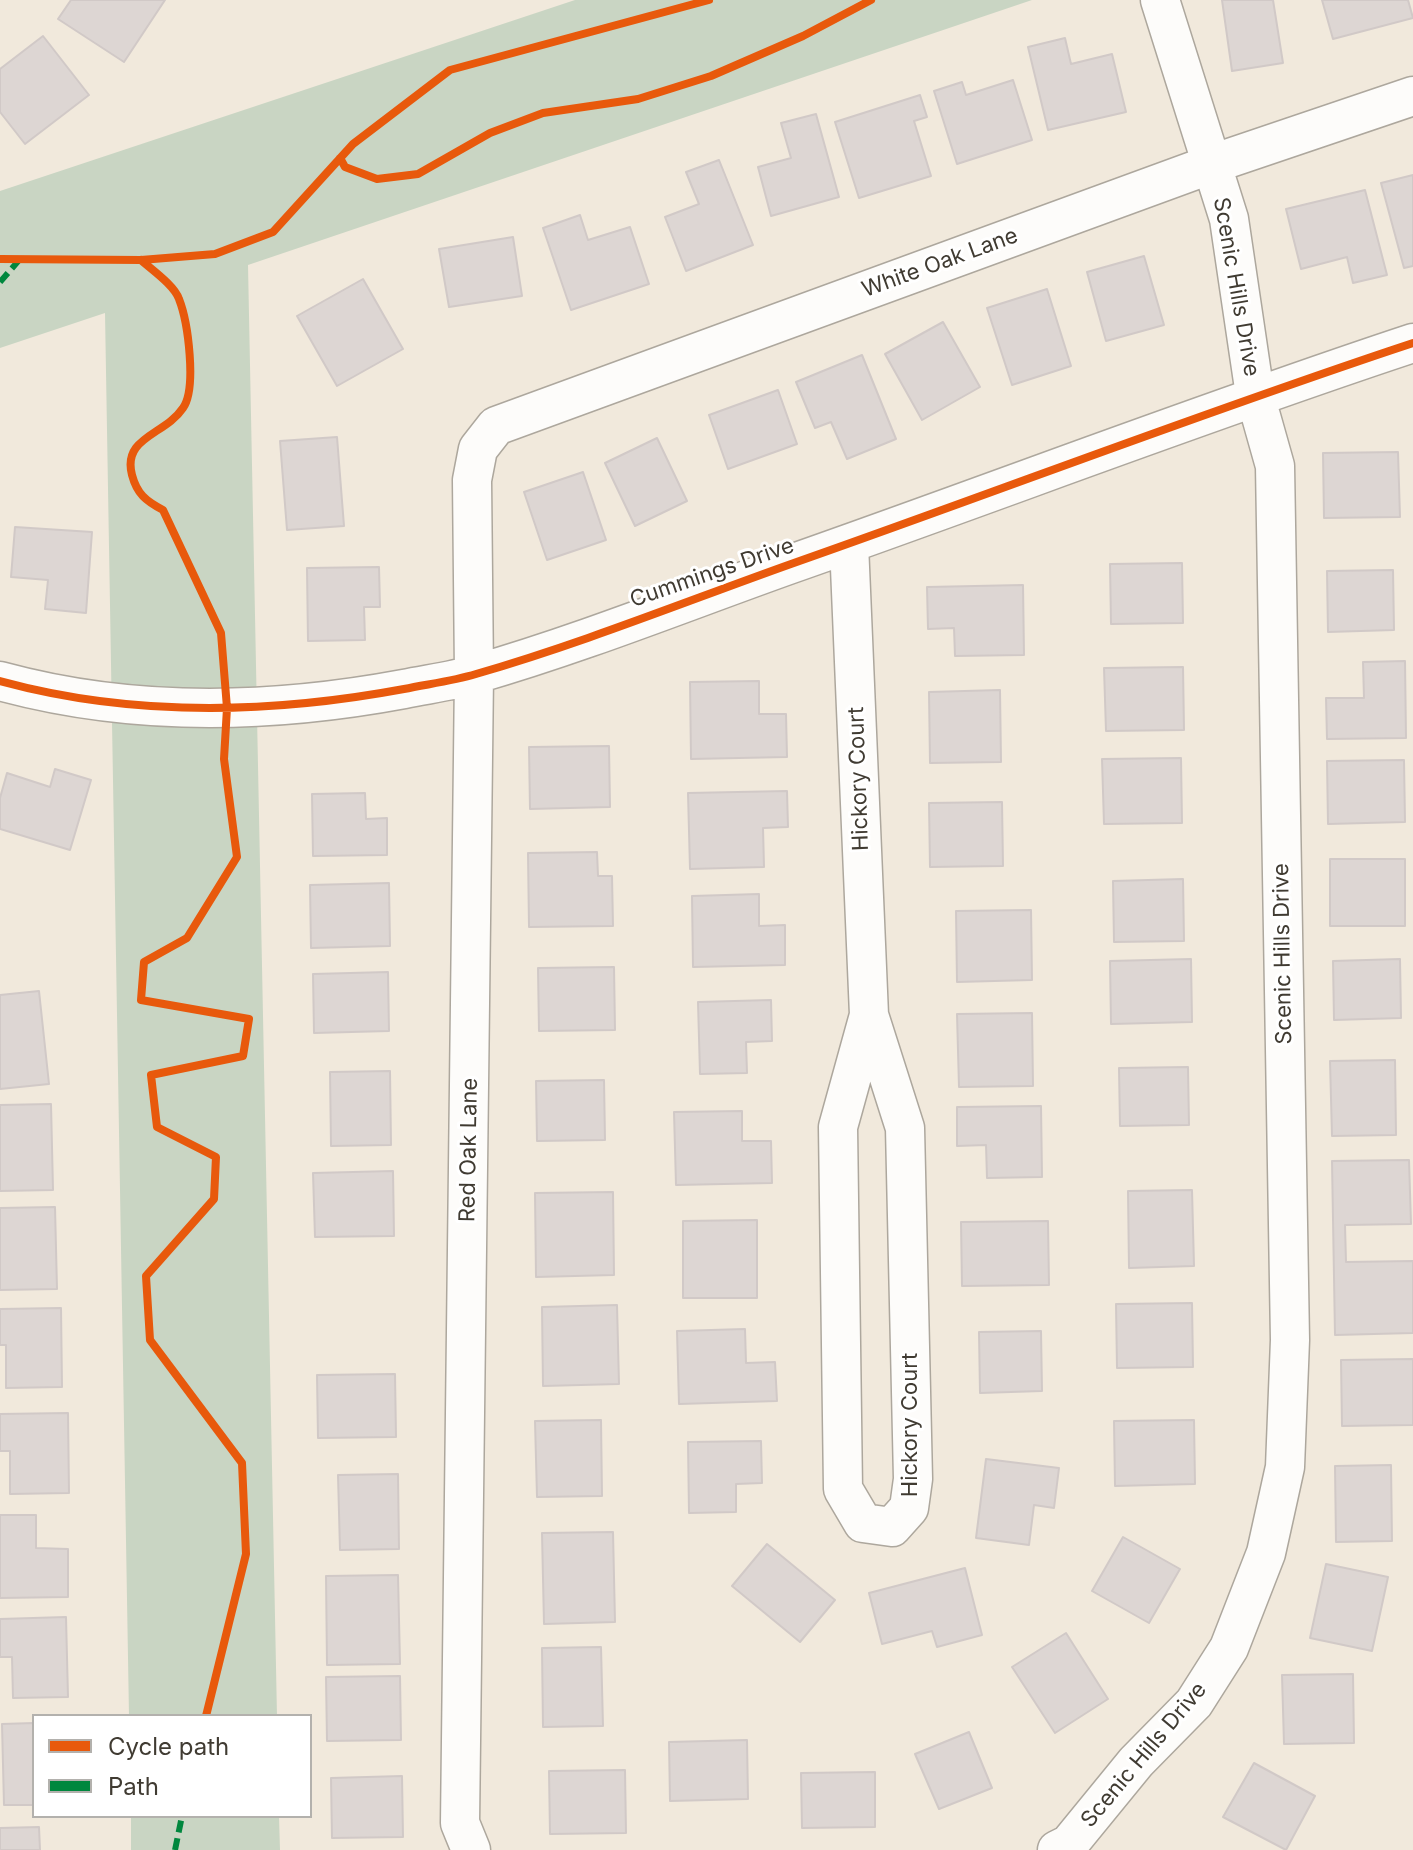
<!DOCTYPE html>
<style>
body{margin:0}
#map{position:relative;width:1413px;height:1850px;overflow:hidden;background:#f1e9dc;font-family:Inter,sans-serif}
canvas{display:block}
.legend{position:absolute;left:32px;top:1714px;width:280px;height:104px;box-sizing:border-box;background:#fff;border:2px solid #b3b1ad;margin:0;padding:10px 14px;list-style:none;font-size:24px;color:#403b32}
.legend li{display:flex;align-items:center;gap:16px;height:40px}
.legend b{width:40px;border:2px solid #b3b1ad}
</style>
<div id="map">
<canvas width="1413" height="1850"></canvas>
<ul class="legend">
<li><b style="height:10px;background:#e8590c"></b>Cycle path</li>
<li><b style="height:10px;background:#00873e"></b>Path</li>
</ul>
</div>
<script>
const context = document.querySelector('canvas').getContext('2d');
context.lineJoin = 'round';
function paint(path, color) { context.fillStyle = color; context.fill(path, 'evenodd'); }
function strokePath(path, color, width, dash) { context.strokeStyle = color; context.lineWidth = width; context.lineCap = dash ? 'butt' : 'round'; context.setLineDash(dash || []); context.stroke(path); }
function write(font, color, halo, rows, align = 'center') {
  context.font = font + ' Inter,sans-serif'; context.lineWidth = 6; context.setLineDash([]); context.textBaseline = 'middle'; context.strokeStyle = halo; context.fillStyle = color; for (const [text, x, y, turn = 0] of rows) {
    context.save(); context.translate(x, y); context.rotate((+turn || 0) * Math.PI / 180); context.textAlign = isNaN(turn) ? turn : align; if (halo) context.strokeText(text, 0, 0); context.fillText(text, 0, 0); context.restore();
  }
}
paint(new Path2D(`
 M575,0h457l-784,265 29,1451h-148l-24,-1403 -105,35v-157z
 M131,1816h148l1,34h-149z`), '#c9d5c3');
const building = new Path2D(`
 M71,0h94l-41,62 -66,-43z
 M1222,0h51l10,63 -51,8z
 M1322,0h86l5,18 -80,21z
 M43,36l46,59 -64,49 -25,-32v-43z
 M1065,38l6,26 41,-10 14,58 -78,18 -20,-83z
 M1013,80l19,60 -75,24 -23,-73 28,-9 4,13z
 M920,95l7,22 -13,4 17,55 -72,22 -24,-76z
 M816,114l23,83 -68,19 -13,-49 33,-9 -10,-35z
 M719,160l34,85 -67,26 -21,-54 34,-13 -13,-32z
 M1413,175v91l-9,2 -23,-85z
 M1365,190l22,85 -34,8 -6,-26 -46,12 -15,-60z
 M580,215l8,25 42,-13 19,57 -78,26 -28,-82z
 M513,237l9,59 -73,11 -10,-58z
 M1144,256l20,69 -58,16 -19,-69z
 M363,279l40,70 -66,37 -40,-70z
 M1047,289l24,77 -59,19 -25,-77z
 M943,322l37,65 -58,33 -37,-66z
 M862,355l34,84 -49,20 -16,-37 -16,6 -19,-46z
 M778,390l19,54 -69,25 -19,-54z
 M337,437l7,89 -57,4 -7,-89z
 M657,438l30,63 -52,25 -30,-63z
 M1398,452l2,65 -76,1 -1,-65z
 M583,472l23,68 -59,20 -23,-68z
 M15,527l77,5 -6,81 -41,-4 3,-29 -37,-3z
 M1182,563l1,60 -72,1 -1,-60z
 M379,567l1,40h-16l1,33 -57,1 -1,-73z
 M1393,570l1,60 -66,2 -1,-61z
 M1023,585l1,70 -69,1 -1,-28 -26,1 -1,-42z
 M1405,661l1,77 -79,1 -1,-41h38l-1,-36z
 M1183,667l1,63 -78,1 -2,-63z
 M759,681v33h27l1,43 -96,2 -1,-77z
 M1000,690l1,72 -71,1 -1,-71z
 M609,746l1,61 -80,2 -1,-62z
 M1181,758l1,65 -78,1 -2,-65z
 M1404,760l1,62 -77,2 -1,-63z
 M55,769l36,11 -21,70 -70,-21v-31l7,-25 43,14z
 M787,791l1,36 -25,1 1,39 -74,2 -2,-76z
 M365,793l1,26 21,-1v37l-74,1 -1,-62z
 M1002,802l1,64 -73,1 -1,-64z
 M597,852l1,24h14l1,50 -84,1 -1,-74z
 M1330,859h75v67h-75z
 M1183,879l1,62 -70,1 -1,-61z
 M389,883l1,63 -79,2 -1,-63z
 M759,894v32l26,-1v40l-92,2 -1,-71z
 M1031,910l1,70 -75,2 -1,-71z
 M1191,959l1,63 -81,2 -1,-63z
 M1400,959l1,59 -67,2 -1,-59z
 M614,967l1,63 -76,1 -1,-63z
 M388,972l1,59 -75,2 -1,-59z
 M39,991l10,93 -49,5v-94z
 M771,1000l1,41 -26,1 1,31 -47,1 -2,-72z
 M1032,1013l1,73 -74,1 -2,-73z
 M1395,1060l1,75 -64,1 -2,-75z
 M1188,1067l1,58 -69,1 -1,-58z
 M390,1071l1,74 -60,1 -1,-74z
 M604,1080l1,60 -68,1 -1,-60z
 M51,1104l2,86 -53,1v-86z
 M1041,1106l1,71 -55,1 -1,-33 -29,1v-39z
 M742,1111v30h29l1,42 -96,2 -2,-73z
 M1409,1160l2,64 -66,1 1,37 67,-1v72l-78,2 -3,-174z
 M393,1171l1,65 -79,1 -2,-64z
 M1192,1190l2,76 -65,2 -1,-77z
 M613,1192l1,83 -78,2 -1,-84z
 M55,1207l2,82 -57,1v-82z
 M757,1220v78h-74v-77z
 M1048,1221l1,64 -87,1 -1,-64z
 M1192,1303l1,64 -76,1 -1,-64z
 M617,1305l2,79 -76,2 -1,-79z
 M61,1308l1,79 -56,1v-43h-6v-36z
 M745,1329l1,34 29,-1 2,39 -98,3 -2,-73z
 M1041,1331l1,60 -62,2 -1,-61z
 M1413,1359v66l-71,1 -1,-66z
 M395,1374l1,63 -78,1 -1,-63z
 M68,1413l1,80 -59,1v-43h-10v-37z
 M601,1420l1,76 -65,1 -2,-76z
 M1194,1420l1,64 -80,2 -1,-65z
 M761,1441l1,42 -26,1v28l-47,1 -1,-71z
 M986,1459l73,9 -5,40 -20,-3 -5,40 -53,-7z
 M1391,1465l1,76 -56,1 -1,-76z
 M398,1474l1,75 -59,1 -2,-75z
 M0,1515h36v33l32,1v48l-68,1z
 M613,1532l2,90 -71,2 -2,-91z
 M1123,1537l57,32 -31,54 -57,-32z
 M767,1544l68,56 -35,42 -68,-56z
 M1326,1564l62,13 -16,74 -62,-13z
 M965,1568l17,67 -45,12 -5,-16 -50,13 -13,-51z
 M398,1575l2,89 -73,1 -1,-89z
 M66,1617l2,80 -55,1 -1,-41h-12v-38z
 M1066,1633l42,66 -53,34 -43,-66z
 M601,1647l2,79 -60,1 -1,-79z
 M1353,1674l1,69 -70,1 -2,-69z
 M400,1676l1,64 -74,1 -1,-64z
 M34,1723v82h-30l-2,-81z
 M969,1732l23,56 -53,21 -24,-55z
 M747,1740l1,59 -78,2 -1,-59z
 M1254,1763l61,33 -29,54 -63,-33z
 M625,1770l1,63 -76,1 -1,-63z
 M875,1772v55l-73,1 -1,-55z
 M402,1776l1,61 -71,1 -1,-60z
 M39,1827l1,23h-40v-22z`);
paint(building, '#ddd6d3');
strokePath(building, '#d1c9c7', 2);
const minor = new Path2D(`
 M849,544l20,471 36,113 8,351 -4,29 -17,19 -29,-4 -20,-34 -5,-362 31,-112
 M0,681c132,36 270,33 404,8 24,-5 49,-8 72,-15 107,-31 211,-73 315,-110 208,-73 413,-152 622,-221
 M471,1850l-11,-27 14,-1148 -2,-195 6,-31 18,-23 716,-262 201,-68
 M1057,1850l12,-6 67,-82 58,-59 35,-55 37,-95 19,-86 5,-127 -15,-874 -20,-71 -26,-176 -69,-219`);
strokePath(minor, '#ada79d', 41);
strokePath(minor, '#fdfcfa', 38);
strokePath(new Path2D(`
 M0,282l20,-23
 M175,1850l7,-34`), '#00873e', 6, [12, 6]);
strokePath(new Path2D(`
 M340,158l5,9 32,12 41,-5 72,-41 53,-20 95,-14 73,-23 92,-40 68,-36
 M0,259l141,1 74,-6 58,-22 80,-88 97,-74 259,-70
 M141,260c11,10 33,25 38,39 9,23 18,89 4,109 -18,27 -61,29 -51,67 5,19 14,26 31,35l58,123 6,75 -3,51 13,98 -50,81 -43,24 -3,38 108,19 -6,37 -92,19 6,52 59,30 -2,42 -68,77 4,64 92,123 4,91 -40,162
 M0,681c132,36 270,33 404,8 24,-5 49,-8 72,-15 107,-31 211,-73 315,-110 208,-73 413,-152 622,-221`), '#e8590c', 8);
write('22px', '#403b32', '#fff', [
 ["White Oak Lane",940,263,-20],
 ["Scenic Hills Drive",1236,287,80],
 ["Cummings Drive",712,573,-19],
 ["Hickory Court",859,779,-92],
 ["Scenic Hills Drive",1283,954,-91],
 ["Red Oak Lane",469,1150,-89],
 ["Hickory Court",910,1425,-90],
 ["Scenic Hills Drive",1144,1755,-50]
]);
</script>
